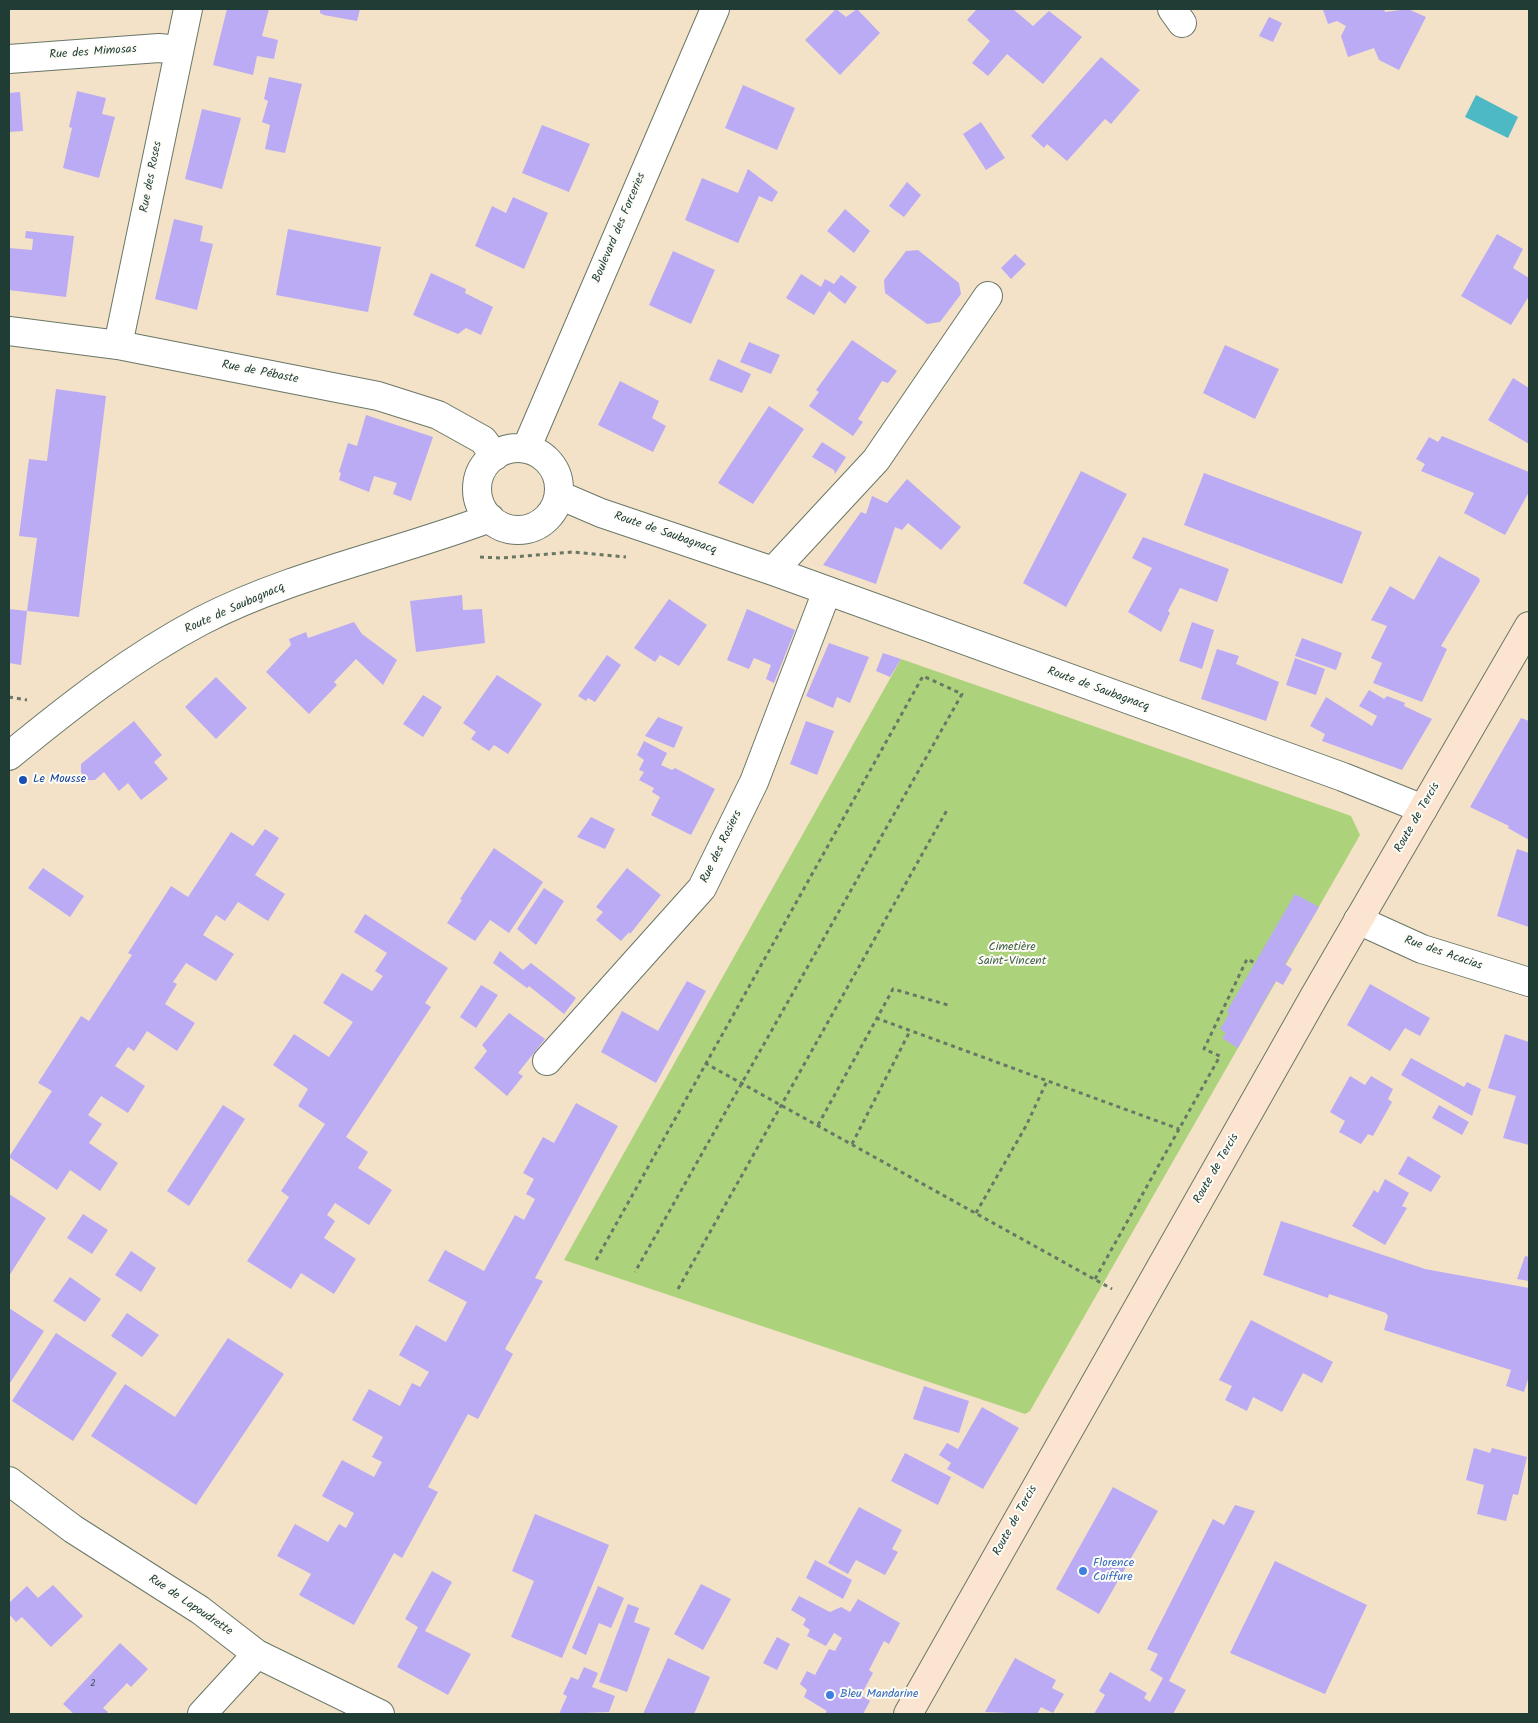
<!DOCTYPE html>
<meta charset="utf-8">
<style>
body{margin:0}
#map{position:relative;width:1538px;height:1723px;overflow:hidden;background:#f3e2c7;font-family:Kalam,sans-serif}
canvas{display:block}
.frame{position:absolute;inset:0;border:10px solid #1f3d34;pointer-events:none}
</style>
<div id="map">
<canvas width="1538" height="1723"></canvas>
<div class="frame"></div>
</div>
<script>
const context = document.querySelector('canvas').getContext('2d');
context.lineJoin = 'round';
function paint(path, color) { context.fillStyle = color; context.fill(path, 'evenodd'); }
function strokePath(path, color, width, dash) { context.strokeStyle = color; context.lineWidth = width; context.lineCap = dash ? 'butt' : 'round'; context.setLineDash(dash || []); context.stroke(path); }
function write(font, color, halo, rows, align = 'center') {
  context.font = font + ' Kalam,sans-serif'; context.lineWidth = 4; context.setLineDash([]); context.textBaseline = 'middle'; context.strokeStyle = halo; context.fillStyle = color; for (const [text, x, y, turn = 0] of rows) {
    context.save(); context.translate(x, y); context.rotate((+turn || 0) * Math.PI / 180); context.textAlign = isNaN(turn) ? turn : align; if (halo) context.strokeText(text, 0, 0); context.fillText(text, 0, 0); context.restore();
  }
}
paint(new Path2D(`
 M901,659l439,153 11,4 9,19 -330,576 -5,3 -461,-154z`), '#add27c');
paint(new Path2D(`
 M1476,95l42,22 -10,21 -43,-21z`), '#4cb9c5');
paint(new Path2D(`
 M227,9h42l-7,27 16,4 -4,19 -17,-3 -4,19 -40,-10z
 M320,9h40l-3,12 -33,-6 -4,-2z
 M836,9l10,8 11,-8 23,24 -40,42 -35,-35z
 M977,9h36l20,17 16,-15 33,26 -39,47 -36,-30 -19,22 -16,-13 18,-22 -23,-21z
 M1325,9h59l1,3 23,-3 18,8 -27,53 -20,-10 -5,-12 -26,9 -7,-21 5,-10 -9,-5 -9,3 -5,-14z
 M1269,17l13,6 -9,19 -14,-6z
 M1101,57l39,33 -29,34 -6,-5 -38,42 -20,-17 -3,4 -13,-12z
 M269,77l33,7 -17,69 -20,-4 5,-24 -8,-3 6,-21 -4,-2z
 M743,85l52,23 -18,42 -52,-22z
 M77,91l29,7 -4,16 13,3 -16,61 -36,-10 9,-40 -3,-1z
 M20,92l3,39 -14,1v-39z
 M202,109l39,9 -19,71 -37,-10z
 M981,122l24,36 -19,12 -23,-36z
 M542,125l48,19 -21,48 -47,-19z
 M748,169l30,23 -6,10 -13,-6 -21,47 -53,-23 17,-42 36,15z
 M907,182l14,13 -17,22 -15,-11z
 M513,197l35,16 -24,56 -49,-23 17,-40 14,7z
 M845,209l25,22 -16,22 -27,-22z
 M174,219l29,7 -3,15 13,3 -16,66 -42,-11z
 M288,229l93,18 -13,65 -92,-17z
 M26,231l48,5 -8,61 -57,-7v-42l23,2 1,-11 -8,-1z
 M1497,234l26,15 -10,19 16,10v18l-18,29 -50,-29z
 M918,250l41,33 2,11 -21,28 -13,2 -42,-31 -1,-13 22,-29z
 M673,251l42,19 -24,54 -42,-19z
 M1015,254l11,10 -15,15 -10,-11z
 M431,273l35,16 -1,4 28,14 -12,28 -15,-7 -8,6 -45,-19z
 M801,274l20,13 4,-8 9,5 7,-9 16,12 -12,17 -16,-13 -15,24 -28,-17z
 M852,340l45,31 -9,12 -6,-2 -24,38 5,3 -10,14 -44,-30 10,-14 -3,-2z
 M749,342l31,13 -9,19 -31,-12z
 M1225,345l54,24 -24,50 -52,-26z
 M718,359l33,15 -9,19 -33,-13z
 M1513,378l16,10v56l-41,-24z
 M620,381l39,20 -7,17 14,8 -13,26 -55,-27z
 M56,389l50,7 -27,221 -52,-6 10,-73 -18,-2 10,-77 18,2z
 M769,406l35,23 -51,75 -35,-21z
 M366,415l67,22 -22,64 -18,-7 4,-11 -23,-7 -5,16 -30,-12 2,-7 -2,-1 9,-29 9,3z
 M1442,436l87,36v20l-24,43 -41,-22 10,-20 -53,-22 4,-7 -9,-5 13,-22 9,5z
 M822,442l24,15 -11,17 -1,-4 -22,-13z
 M1081,471l46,23 -61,113 -43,-24z
 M1204,473l158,59 -20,52 -158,-59z
 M907,479l54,48 -20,23 -33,-27 -6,7 -7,-3 -19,57 -53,-19 38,-53 5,2 6,-18 15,7z
 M1143,537l86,32 -12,33 -37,-14 -12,23 2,2 -9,19 -33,-20 24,-44 -20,-10z
 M1439,556l40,22 1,3 -39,65 6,3 -25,53 -49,-19 9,-20 -11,-5 16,-32 -16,-6 19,-34 24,14z
 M462,595l1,15 19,-1 3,34 -69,9 -6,-51z
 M669,599l38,26 -28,41 -19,-11 -5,7 -21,-14z
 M9,609l18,2 -6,54 -12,-2z
 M747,609l48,21 -21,53 -8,-4 5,-14 -17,-7 -5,11 -22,-9z
 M354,622l8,12 35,26 -14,25 -27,-26 -22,23 3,3 -28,29 -43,-42 25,-27 -2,-6 17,-7 2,6z
 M1192,622l22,8 -12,39 -23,-8z
 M1302,638l40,15 -6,17 -41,-14z
 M829,643l40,14 -19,46 -13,-6 -4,11 -27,-12z
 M1217,649l22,7 -3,8 43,18 -13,39 -65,-22z
 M883,653l18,6 -11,18 -14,-6z
 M607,655l14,10 -26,37 -7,-4 -2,3 -8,-5z
 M1295,658l30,11 -9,26 -30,-10z
 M497,675l45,29 -34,50 -14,-9 -5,6 -18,-12 5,-7 -13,-9z
 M216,677l31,31 -31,31 -31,-32z
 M1369,690l15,9 3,-3 18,7 -1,3 28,13 -30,51 -80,-29 3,-7 -15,-8 16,-29 46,29 5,-10 -18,-10z
 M423,695l19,12 -19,30 -20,-13z
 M658,717l25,10 -9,21 -29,-12z
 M1521,718l8,3v119l-21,-12 1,-2 -39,-19z
 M134,721l28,34 -8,7 14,17 -27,21 -13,-17 -9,8 -15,-19 -9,8h-9l-5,-8v-8z
 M806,721l28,10 -17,44 -27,-11z
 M644,741l23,12 -6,12 11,5 3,-2 40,21 -24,46 -40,-20 9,-18 -8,-5 2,-4 -15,-8 5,-8 -5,-2 5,-10 -7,-5z
 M591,817l24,12 -10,20 -28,-12z
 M265,829l14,9 -24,37 30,19 -17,27 -30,-19 -13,19 -9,-6 -13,20 31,19 -18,27 -30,-18 -13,19 4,2 -12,20 30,19 -18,28 -30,-20 -13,20 -6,-4 -13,19 30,20 -17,27 -27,-17 -13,19 14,9 -13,19 29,20 -18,28 -30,-21 -13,20 -48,-33 43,-66 -14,-8 43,-67 8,5 43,-66 -4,-2 43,-67 17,11 43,-65 22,14z
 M494,848l49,34 -34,51 -19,-13 -15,21 -28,-18 15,-23 -2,-1z
 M1517,849l12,4v74l-32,-11z
 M43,868l41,28 -14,21 -42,-29z
 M627,868l34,27 -31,39 -1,-2 -8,9 -25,-21 7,-8 -7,-5z
 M544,888l20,13 -28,44 -19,-16z
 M1295,894l24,13 -34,57 7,5 -9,16 -7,-4 -4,6 -34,61 -16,-10 4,-5 -6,-4 9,-15 -2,-3z
 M365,914l83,54 -23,35 6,4 -85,130 22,15 -10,16 34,22 -23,35 -34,-22 -8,12 8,6 -11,17 32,21 -22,35 -33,-21 -10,16 -44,-28 42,-64 -8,-6 44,-67 -27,-18 10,-17 -35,-24 21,-31 35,23 24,-35 -30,-19 19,-30 30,18 11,-15 -8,-5 12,-18 -33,-21z
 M500,951l23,19 8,-7 45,35 -12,16 -35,-28 -2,2 -34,-25z
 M687,981l19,10 -50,92 -55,-31 21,-41 36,20z
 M1370,984l60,34 -10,18 -15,-8 -15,23 -43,-26z
 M481,985l17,10 -22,33 -16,-11z
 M509,1013l36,26 -27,34 5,3 -16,20 -33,-28 13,-17 -5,-6z
 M1505,1034l24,8v103l-26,-7 13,-42 -28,-8z
 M1411,1058l53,29 3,-5 14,7 -9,27 -71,-41z
 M1350,1076l15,9 6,-9 22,13 -5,10 4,3 -19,34 -5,-2 -7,10 -22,-12 6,-11 -15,-9z
 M576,1103l42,23 -83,152 8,3 -38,68 8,5 -35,65 -10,-5 -40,73 10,5 -36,66 -8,-5 -40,72 -55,-30 12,-21 -34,-18 18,-32 33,18 11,-18 7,4 8,-15 -32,-17 20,-36 32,17 8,-15 -10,-5 11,-20 -31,-17 17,-31 31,17 12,-23 8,4 9,-15 -30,-17 17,-30 30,17 21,-40 -39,-21 17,-31 39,21 31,-56 9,5 11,-21 -9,-5 8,-15 -11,-6 20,-36 11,6z
 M223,1105l22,14 -56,87 -22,-15z
 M1439,1105l30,17 -7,13 -30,-17z
 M1408,1156l33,20 -10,16 -33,-18z
 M1385,1179l24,14 -7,13 5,2 -22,37 -33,-19 22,-36 4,3z
 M9,1194l37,24 -37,58z
 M83,1214l25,16 -16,24 -25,-16z
 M1281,1221l144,48 104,19v88l-5,16 -18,-6 5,-16 -127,-40 4,-14 -2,-3 -57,-19 -1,4 -65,-23z
 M131,1251l25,17 -15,24 -26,-17z
 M1525,1256l4,1v24l-12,-2z
 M70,1277l31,22 -16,23 -32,-21z
 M9,1308l35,23 -34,52 -1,-1z
 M127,1313l32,22 -17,22 -31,-21z
 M1251,1320l82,42 -11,21 -19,-10 -21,39 -29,-15 -6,14 -22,-11 7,-14 -13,-6z
 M56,1333l61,40 -44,68 -61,-40z
 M228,1338l56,36 -88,131 -105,-69 34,-52 50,33z
 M924,1386l45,15 -10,32 -46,-14z
 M982,1407l37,21 -36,61 -36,-20 4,-6 -12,-8 8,-12 11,6z
 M1474,1448l16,5 2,-5 35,9 -9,38 -5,-1 -7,27 -29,-7 7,-29 -18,-5z
 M905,1453l46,24 -13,28 -47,-24z
 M1113,1487l45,24 -59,103 -43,-25z
 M1235,1505l20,6 -86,170 17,9 -13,24h-79l11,-19 -6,-4 11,-19 37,21 -3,5 6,4 13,-24 -13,-8 8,-16 -11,-5 66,-130 11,6z
 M859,1507l43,23 -10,19 6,3 -13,23 -29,-15 -8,14 -20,-11z
 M535,1514l74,31 -47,113 -51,-21 23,-56 -22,-10z
 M815,1560l37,20 -9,19 -37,-21z
 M1275,1561l92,44 -42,89 -95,-41z
 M432,1571l20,11 -27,49 46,23 -23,41 -51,-28 21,-40 -13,-8z
 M701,1584l30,15 -28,51 -29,-16z
 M53,1585l30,31 -32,31 -29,-30 -6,5 -7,-8v-11l18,-17 11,12z
 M598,1586l26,12 -13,30 -12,-5 -13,32 -14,-7z
 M799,1596l31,16 11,-5 9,5 8,-13 42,24 -11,21 -5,-3 -15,29 4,3 -12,22 9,6 -7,13h-38l2,-3 -23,-14 3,-7 -7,-6 7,-13 8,4 14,-26 6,2 7,-13 -8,-5 -8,13 -19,-10 3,-6 -7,-5 3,-6 -15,-9z
 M628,1604l11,4 -5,14 16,6 -23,64 -28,-10z
 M777,1637l13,7 -13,26 -14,-7z
 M120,1643l28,26 -17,18 -4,-4 -24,25 5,4 -2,2h-32l-11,-10z
 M668,1658l42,19 -16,37h-51z
 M1015,1658l41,22 -4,8 12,6 -11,19 -12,-6 -4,7 -52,-2z
 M584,1667l14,6 -6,14 23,9 -6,16 -50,2 8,-18 -4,-2 8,-17 7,3z`), '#bbabf4');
const minor = new Path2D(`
 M1172,9l10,14
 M9,59l150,-11 19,2
 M9,331l109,14 260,51 60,19 45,25 12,16
 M118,345l70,-336
 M477 489a41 41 0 1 1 82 0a41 41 0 1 1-82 0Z
 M526,449l189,-440
 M559,495l42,18 172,58 570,206 80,32
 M773,571l103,-111 112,-164
 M9,756c61,-50 122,-98 192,-135 91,-47 194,-67 289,-103
 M1358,920l64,29 107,33
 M547,1061l155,-173 52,-106 73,-191
 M9,1481l64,48 127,81 57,44 123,60
 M202,1714l55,-60`);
const secondary = new Path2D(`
 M908,1714l407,-719 214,-369`);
strokePath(minor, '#697767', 30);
strokePath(secondary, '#697767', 30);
strokePath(new Path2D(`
 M480,557l21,1 72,-6 53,5
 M9,697l18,3
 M876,1018l303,111
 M705,1063l407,226
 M818,1125l75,-136 55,16
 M852,1144l58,-113
 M976,1213l50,-87 21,-45
 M596,1260l327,-584 39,18 -327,578
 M1095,1279l125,-223 -16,-7 43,-90 8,4
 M678,1289l269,-479`), '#697767', 3, [4, 4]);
strokePath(minor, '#fff', 28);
strokePath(secondary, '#fce5d0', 28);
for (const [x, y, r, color] of [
 [23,780,5,"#1a4fb4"],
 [1083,1571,5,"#3f7fe0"],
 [830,1695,5,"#3f7fe0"]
]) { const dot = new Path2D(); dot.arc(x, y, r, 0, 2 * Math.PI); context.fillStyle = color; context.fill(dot); strokePath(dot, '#fdfcf7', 2); }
write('10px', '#465864', null, [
 ["2",93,1684]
]);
write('12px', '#1f3d34', '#fdfcf7', [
 ["Rue des Mimosas",93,53,-4],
 ["Rue des Roses",152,177,-79],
 ["Boulevard des Forceries",620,228,-67],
 ["Rue de Pébaste",260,373,11],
 ["Route de Saubagnacq",665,534,19],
 ["Route de Saubagnacq",235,609,-24],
 ["Route de Saubagnacq",1098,690,20],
 ["Route de Tercis",1418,818,-60],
 ["Rue des Rosiers",722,847,-64],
 ["Rue des Acacias",1443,954,19],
 ["Route de Tercis",1217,1169,-60],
 ["Route de Tercis",1016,1521,-61],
 ["Rue de Lapoudrette",190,1606,34]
]);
write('12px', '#164399', '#fdfcf7', [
 ["Le Mousse",33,780]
], 'left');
write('12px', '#426246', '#fdfcf7', [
 ["Cimetière",1012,948],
 ["Saint-Vincent",1012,962]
]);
write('12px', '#366cbe', '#fdfcf7', [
 ["Florence",1093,1564],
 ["Coiffure",1093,1578],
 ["Bleu Mandarine",840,1695]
], 'left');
</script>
